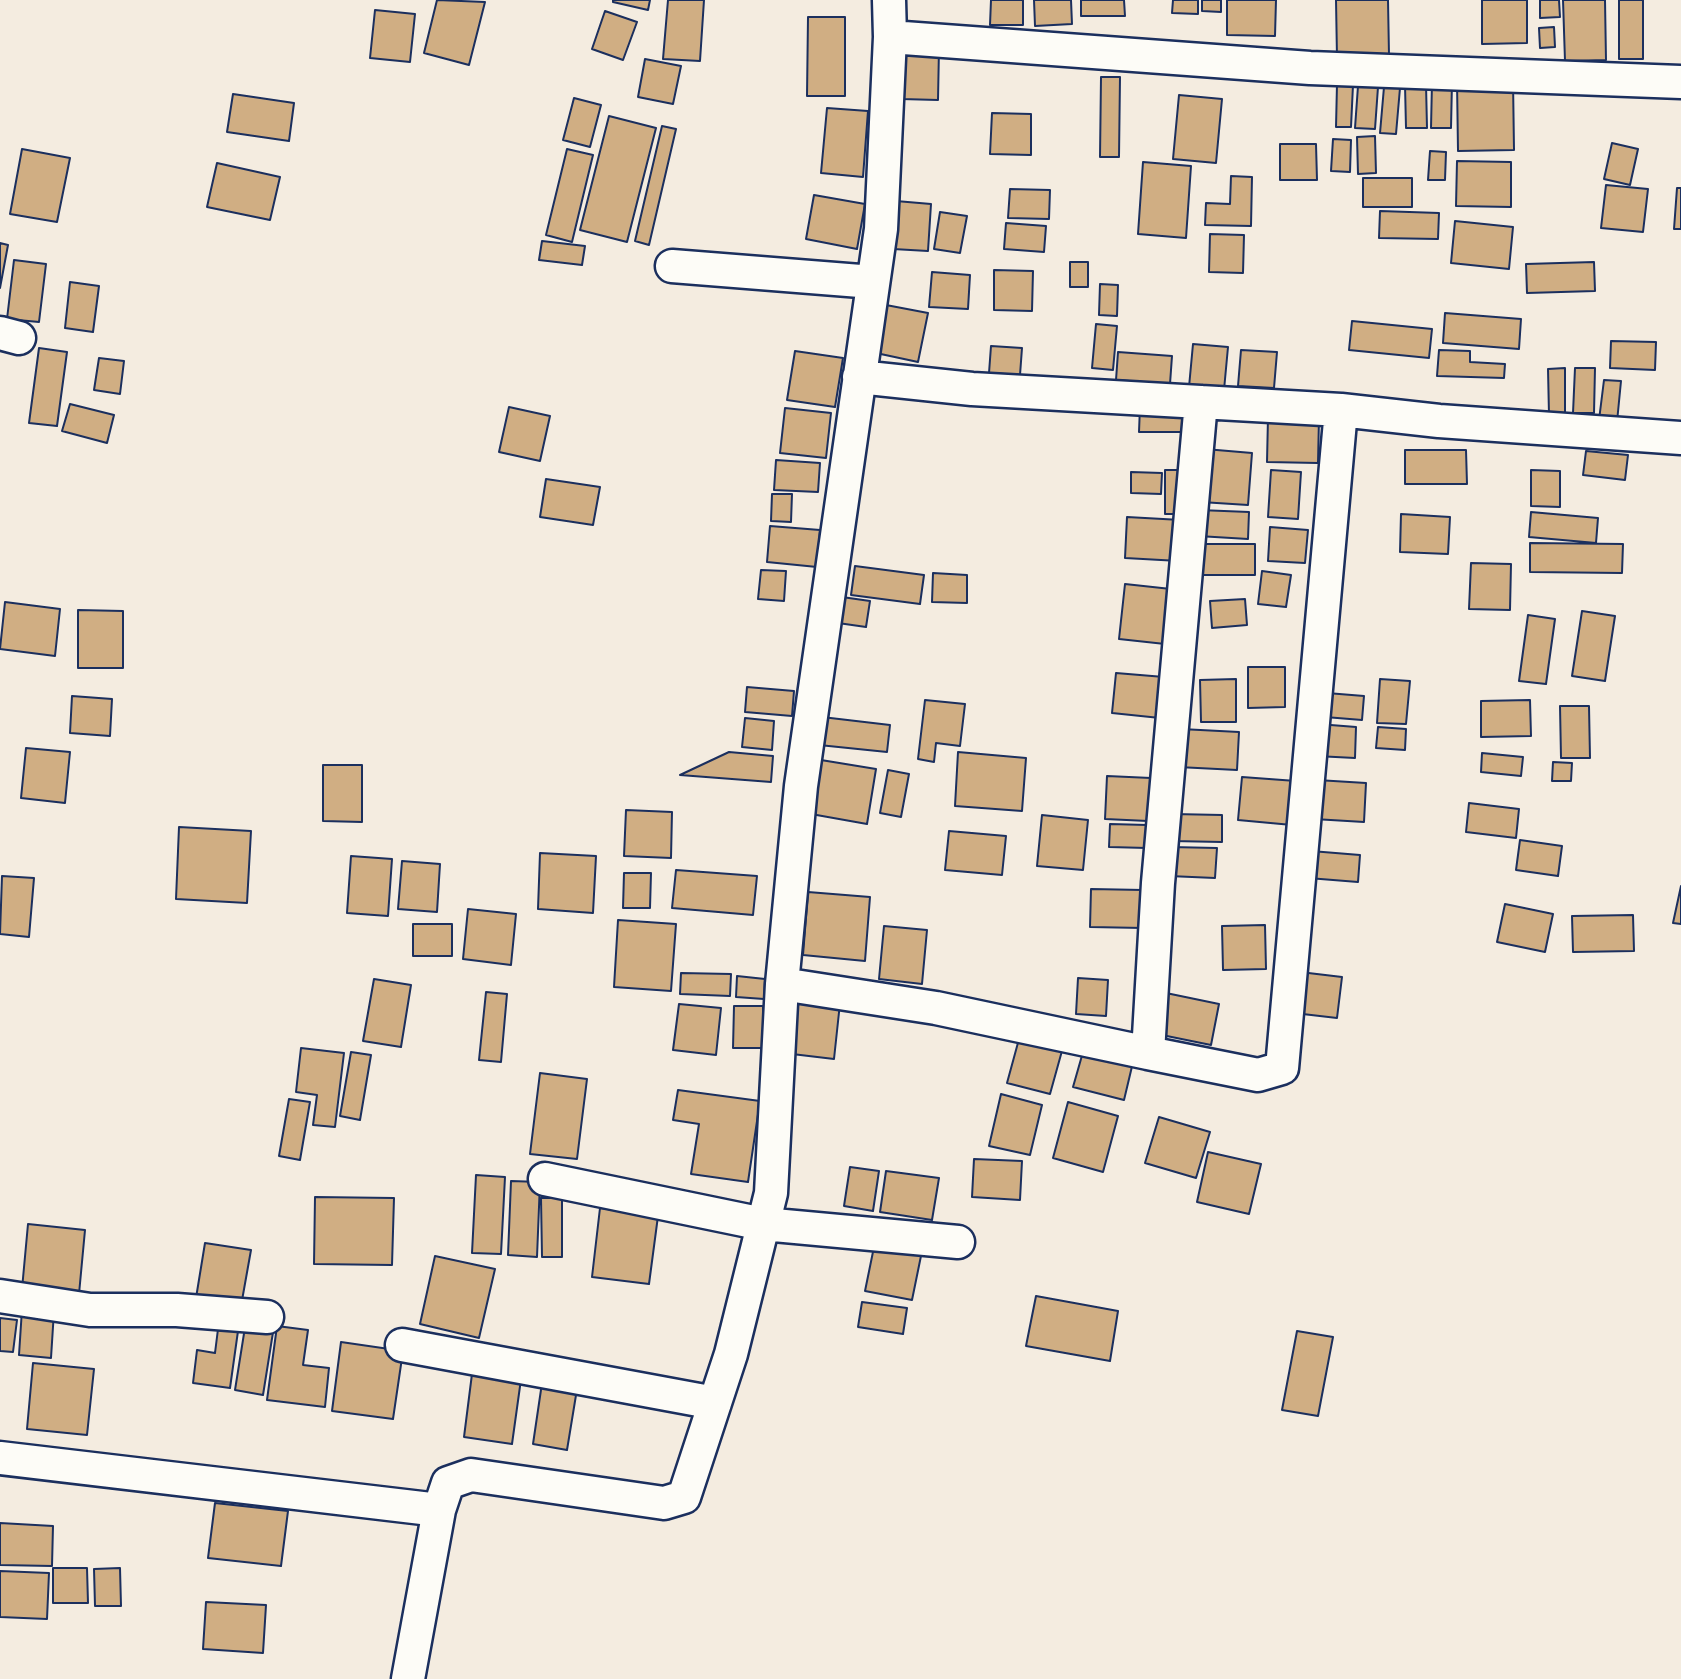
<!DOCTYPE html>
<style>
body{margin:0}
canvas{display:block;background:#f4ece0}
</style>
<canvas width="1681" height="1679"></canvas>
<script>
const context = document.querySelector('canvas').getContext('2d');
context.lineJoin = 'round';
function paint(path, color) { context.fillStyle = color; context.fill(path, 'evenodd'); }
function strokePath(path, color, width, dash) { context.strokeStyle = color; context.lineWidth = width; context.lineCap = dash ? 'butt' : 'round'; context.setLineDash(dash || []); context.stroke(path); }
const building = new Path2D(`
 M437,0l48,2 -16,63 -45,-12z
 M613,0h37l-2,10 -35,-8z
 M668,0h36l-4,61 -37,-2z
 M991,0h32v25h-33z
 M1034,0h37l1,24 -37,2z
 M1081,0h43l1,16h-44z
 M1173,0h25v14l-26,-1z
 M1202,0h19v12l-19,-1z
 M1227,0h49l-1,36 -48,-1z
 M1336,0h52l1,55 -52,3z
 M1482,0h45v43l-45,1z
 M1540,0h19l1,17 -20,1z
 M1563,0h42l1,60 -41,1z
 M1619,0h24v59h-24z
 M375,10l40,4 -5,48 -40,-4z
 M605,11l32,11 -14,38 -31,-11z
 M808,17h37v79h-38z
 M1554,27l1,20 -15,1 -1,-20z
 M902,47l37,1 -1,52 -37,-1z
 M645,59l36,7 -8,38 -35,-7z
 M1101,77h19l-1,80h-19z
 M1513,80l1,70 -56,1 -1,-70z
 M1432,82h20l-1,46h-20z
 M1337,84l16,1 -2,42h-15z
 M1426,84l1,44h-21l-1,-43z
 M1358,86l20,1 -3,42 -20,-1z
 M1384,87l16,1 -4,46 -16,-1z
 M233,94l61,9 -5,38 -62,-9z
 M1179,95l43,4 -6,64 -43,-4z
 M574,98l27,7 -11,42 -27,-7z
 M827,108l41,3 -5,66 -42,-4z
 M992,113l39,1v41l-41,-1z
 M609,116l47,12 -29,114 -47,-12z
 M662,126l14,3 -27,116 -14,-4z
 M1375,136l1,37 -18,1 -1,-37z
 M1333,139l18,1 -1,32 -19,-1z
 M1612,143l26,6 -8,36 -26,-6z
 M1280,144h36l1,36h-37z
 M22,149l48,9 -13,64 -47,-8z
 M567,149l26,6 -21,87 -26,-7z
 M1430,151l16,1 -1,28h-17z
 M1457,161l54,1v45l-55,-1z
 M1143,162l48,4 -5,72 -48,-4z
 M217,163l63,14 -10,43 -63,-13z
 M1231,176l21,1 -1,49 -46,-1 1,-22 24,1z
 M1363,178h49v29h-49z
 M1606,185l42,4 -5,43 -42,-4z
 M1677,188h4v41h-7z
 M1010,189l40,1 -1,29 -41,-1z
 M814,195l51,9 -8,45 -51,-10z
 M896,201l35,3 -3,47 -35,-2z
 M1380,211l59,2 -1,26 -59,-1z
 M940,212l27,4 -7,37 -26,-4z
 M1455,221l58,6 -4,42 -58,-6z
 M1006,223l40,3 -2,26 -40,-3z
 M1210,234l34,1 -1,38 -34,-1z
 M542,241l43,5 -3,19 -43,-5z
 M0,243l8,2 -8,43z
 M14,260l32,4 -7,58 -32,-3z
 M1070,262h18v25h-18z
 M1594,262l1,29 -68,2 -1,-29z
 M994,270l39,1 -1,40 -38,-1z
 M932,272l38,3 -2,34 -39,-2z
 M70,282l29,4 -6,46 -28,-4z
 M1100,284l18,1 -1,31 -18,-1z
 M886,305l42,8 -10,49 -42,-9z
 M1445,313l76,6 -2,30 -76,-6z
 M1352,321l80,8 -3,29 -80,-8z
 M1096,324l21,2 -4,44 -21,-2z
 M1611,341l45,1 -1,28 -45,-2z
 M1193,344l35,3 -4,43 -35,-3z
 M991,346l31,2 -2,27 -31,-2z
 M39,348l28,4 -10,74 -28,-3z
 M1241,350l36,2 -3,36 -36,-2z
 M1439,350l31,1v11l35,2 -1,14 -67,-2z
 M795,351l48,7 -8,49 -48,-7z
 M1118,352l54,4 -2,28 -54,-4z
 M99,358l25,3 -4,33 -26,-4z
 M1565,368v47h-16l-1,-46z
 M1575,368h20l-1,45h-21z
 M1604,380l17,1 -4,41 -18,-2z
 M70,404l44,11 -7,28 -45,-12z
 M1191,405l-1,27h-51l1,-26z
 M509,407l41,9 -10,45 -41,-9z
 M785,408l46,5 -5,45 -46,-5z
 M1268,417l51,1 -1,45 -51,-1z
 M1205,449l47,4 -4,52 -47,-3z
 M1405,450h61l1,34h-62z
 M1586,451l42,4 -3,25 -42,-5z
 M776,460l44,3 -2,29 -44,-2z
 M1165,470h20v44h-20z
 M1271,470l30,2 -3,47 -30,-2z
 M1531,470l29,1v36l-29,-1z
 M1131,472l31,1 -1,21 -30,-1z
 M546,479l54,8 -7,38 -53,-8z
 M772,494h20l-1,28 -20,-1z
 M1199,510l50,2 -1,27 -50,-3z
 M1531,512l67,6 -2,25 -67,-6z
 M1401,514l49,3 -2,37 -48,-2z
 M1127,517l54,3 -2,41 -54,-3z
 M770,526l50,4 -3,37 -50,-5z
 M1270,527l38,3 -3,33 -37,-2z
 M1530,543l93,1 -1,29 -92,-1z
 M1200,544h55v31h-55z
 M1471,563l40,1 -1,46 -41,-1z
 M855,566l69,9 -4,29 -69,-9z
 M761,570l25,1 -2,30 -26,-2z
 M1262,571l29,4 -5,32 -28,-3z
 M933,573l34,2v28l-35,-1z
 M1125,584l46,5 -6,55 -46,-5z
 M842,597l28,4 -4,26 -28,-4z
 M1245,599l2,26 -35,3 -2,-27z
 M5,602l55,7 -5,47 -55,-7z
 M78,610l45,1v57h-45z
 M1582,611l33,5 -10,65 -33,-5z
 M1528,615l27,4 -9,65 -27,-3z
 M1248,667h37v40l-37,1z
 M1116,673l48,4 -4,41 -48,-5z
 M1236,679v43h-35l-1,-42z
 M1380,679l30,2 -4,43 -29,-1z
 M747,687l47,4 -2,25 -47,-4z
 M1327,693l37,3 -2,24 -37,-3z
 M72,696l40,3 -2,37 -40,-3z
 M925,700l40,4 -5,42 -24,-3 -2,19 -16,-3z
 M1530,700l1,36 -50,1v-36z
 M1560,706h29l1,52h-29z
 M822,717l68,8 -3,27 -68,-7z
 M745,718l29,3 -2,29 -30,-3z
 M1318,724l38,3 -1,31 -39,-2z
 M1378,727l28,2 -1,21 -29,-2z
 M1181,729l58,3 -2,38 -59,-3z
 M26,748l44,4 -5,51 -44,-5z
 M729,752l44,4 -2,26 -91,-7z
 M958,752l68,6 -4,53 -67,-5z
 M1482,753l41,4 -2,19 -40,-4z
 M821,760l55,9 -9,55 -56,-10z
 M1553,762l19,1 -1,18h-19z
 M323,765h39v57l-39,-1z
 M888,770l21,4 -8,43 -21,-4z
 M1107,776l44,2 -3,43 -43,-2z
 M1242,777l54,4 -4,44 -54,-5z
 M1317,780l49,3 -2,39 -50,-3z
 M1469,803l50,6 -3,29 -50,-6z
 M626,810l46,2 -1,46 -47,-2z
 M1173,814l49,1v27l-50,-1z
 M1042,815l46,5 -5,50 -46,-4z
 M1110,824l37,1v23l-38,-1z
 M179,827l72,4 -4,72 -71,-4z
 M949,831l57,5 -4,39 -57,-5z
 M1520,840l42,6 -4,30 -42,-6z
 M1170,847l47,1 -2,30 -46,-2z
 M1311,851l49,4 -2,27 -50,-4z
 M540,853l56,3 -3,57 -55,-4z
 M351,856l41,3 -4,57 -41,-3z
 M402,861l38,3 -3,48 -39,-3z
 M676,870l81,6 -4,39 -81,-7z
 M624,873h27l-1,35h-27z
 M2,876l32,2 -5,59 -29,-3z
 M1681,886v38l-8,-1z
 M1091,889l52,1v38l-53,-1z
 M808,892l62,5 -5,64 -62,-6z
 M1505,904l48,10 -8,38 -48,-10z
 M468,909l48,5 -5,51 -48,-6z
 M1633,915l1,36 -61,1 -1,-36z
 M618,920l58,4 -5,67 -57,-4z
 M413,924h39v32h-39z
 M1265,925l1,44 -43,1 -1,-44z
 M884,926l43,4 -5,54 -43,-5z
 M1300,972l42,5 -5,41 -43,-5z
 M681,973l50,1 -1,22 -50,-2z
 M737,976l28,3 -1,20 -28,-2z
 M1078,978l30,2 -2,36 -30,-2z
 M374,979l37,6 -10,62 -38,-6z
 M486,992l21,2 -6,68 -22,-2z
 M1166,993l53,11 -8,41 -54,-11z
 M798,998l42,5 -6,56 -42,-5z
 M679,1004l42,4 -5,47 -43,-5z
 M734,1006h29v42h-30z
 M1022,1028l43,12 -15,54 -43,-11z
 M1085,1045l49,13 -10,42 -51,-13z
 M301,1048l43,5 -9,74 -22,-2 4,-30 -21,-3z
 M351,1052l20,3 -11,65 -20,-4z
 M540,1073l47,6 -10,80 -47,-5z
 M678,1090l82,11 -12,81 -57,-8 8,-50 -26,-4z
 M1001,1094l41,11 -12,50 -41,-9z
 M289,1099l21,3 -10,58 -21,-4z
 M1068,1102l50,14 -15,56 -50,-14z
 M1159,1117l51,15 -14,46 -51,-15z
 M1208,1152l53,12 -12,50 -52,-12z
 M974,1159l48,2 -2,39 -48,-3z
 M850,1167l29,4 -6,40 -29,-5z
 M886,1171l53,7 -7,42 -52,-8z
 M476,1175l29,2 -4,77 -29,-1z
 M511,1181l29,1 -3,75 -29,-2z
 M315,1197l79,1 -2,67 -78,-1z
 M541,1198h21v59h-20z
 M600,1208l58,8 -9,68 -57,-7z
 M28,1224l57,6 -6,64 -57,-5z
 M875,1242l47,9 -10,49 -47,-9z
 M205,1243l46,7 -10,56 -45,-8z
 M435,1256l60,13 -16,69 -59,-14z
 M1036,1296l82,15 -8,50 -84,-15z
 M862,1302l45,6 -4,26 -45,-7z
 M22,1309l32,2 -3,47 -32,-3z
 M0,1318l17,2 -4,32 -13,-1z
 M246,1321l28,5 -11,69 -28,-5z
 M277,1326l31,4 -5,35 26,3 -4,39 -58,-7z
 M218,1329l20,2 -8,57 -37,-5 4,-33 18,3z
 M1297,1331l36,6 -15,79 -36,-6z
 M341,1342l62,9 -10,68 -61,-8z
 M33,1363l61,6 -7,66 -60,-6z
 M473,1366l49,6 -10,72 -48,-7z
 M542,1383l35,6 -10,61 -34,-6z
 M215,1503l73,8 -7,55 -73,-8z
 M0,1523l53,3 -1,40 -52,-1z
 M53,1568h34l1,35h-35z
 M120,1568l1,38h-26l-1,-37z
 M0,1571l49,2 -2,46 -47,-2z
 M206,1602l60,3 -3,48 -60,-4z`);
paint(building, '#d0ae83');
strokePath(building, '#1b2f5e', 2);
const street = new Path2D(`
 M890,37l420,31 371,14
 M672,266l201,16
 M0,333l19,5
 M859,377l113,12 369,21 98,11 242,17
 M782,984l154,24 212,45 10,-170 43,-481
 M1148,1053l110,22 24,-7 59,-658
 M545,1179l218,45 195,18
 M0,1296l90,14h87l90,7
 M402,1345l313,58
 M0,1458l439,52
 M408,1679l31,-169 9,-27 23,-8 193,28 20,-6 47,-143 40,-161 11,-209 19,-198 80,-557 9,-192 -1,-37`);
strokePath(street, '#1b2f5e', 37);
strokePath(street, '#fdfcf7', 32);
</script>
